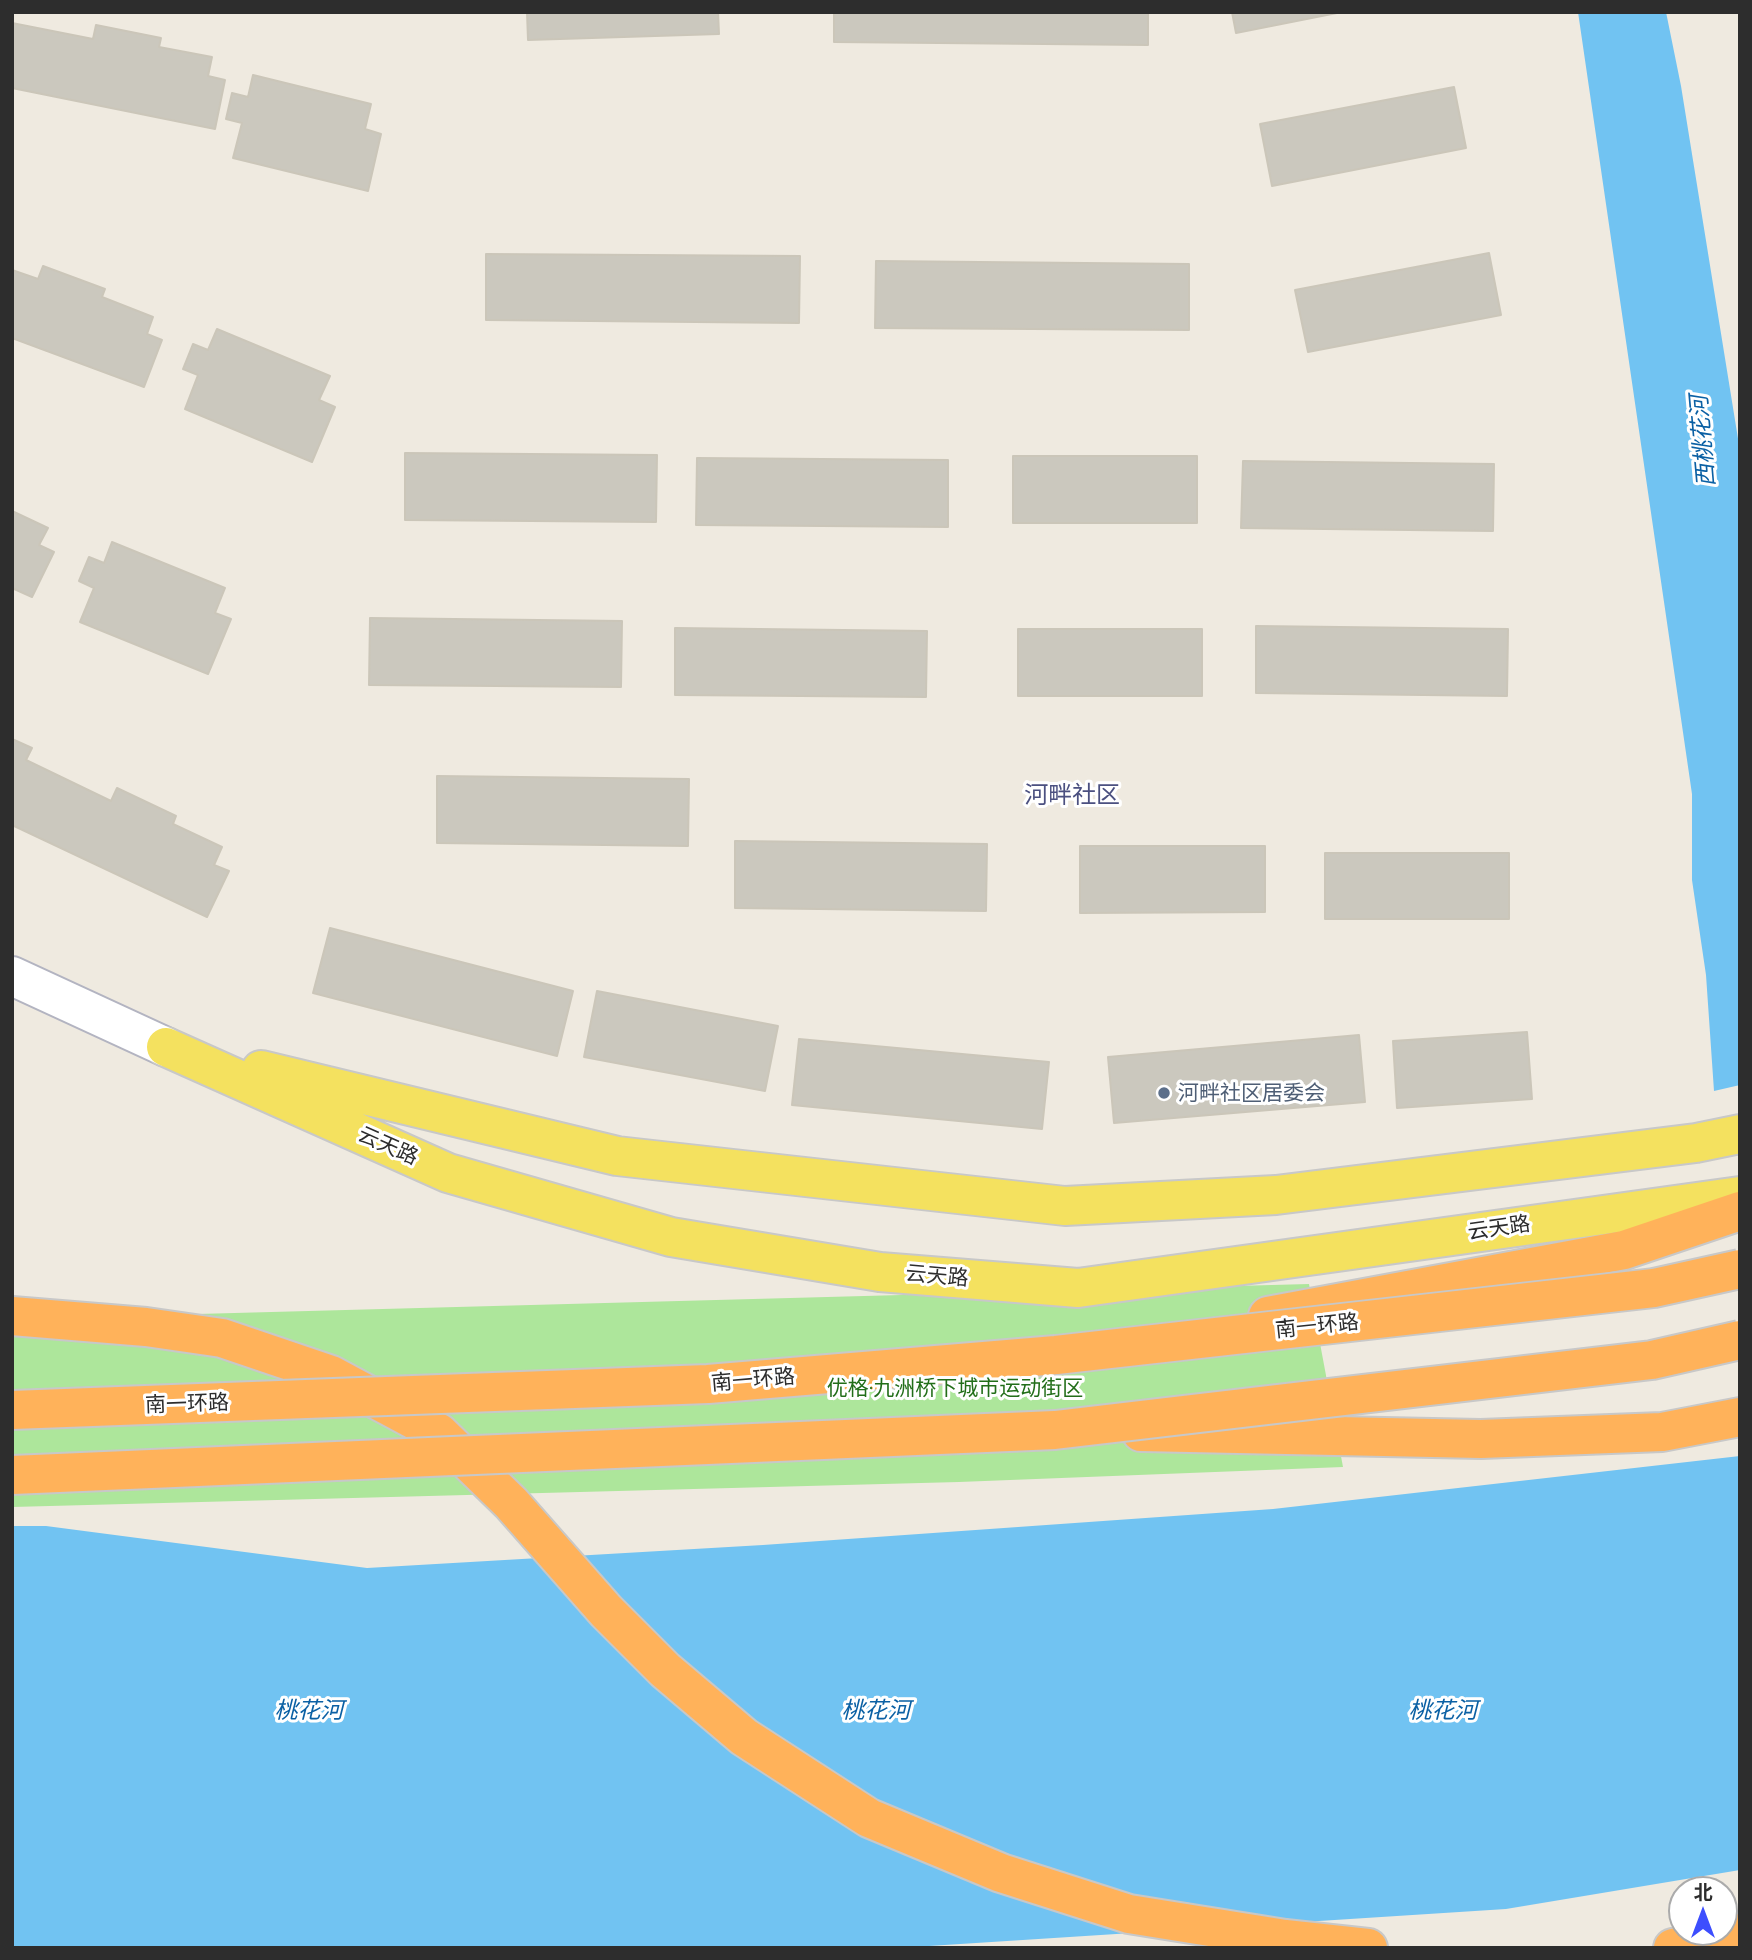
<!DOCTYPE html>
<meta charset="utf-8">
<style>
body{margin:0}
#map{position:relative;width:1752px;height:1960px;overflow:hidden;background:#efeae0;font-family:"Asap Condensed","Noto Sans SC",sans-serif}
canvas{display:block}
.frame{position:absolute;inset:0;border:14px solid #2d2d2d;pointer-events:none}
.north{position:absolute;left:1668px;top:1876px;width:70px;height:70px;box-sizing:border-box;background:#fff;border:2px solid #ababab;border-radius:50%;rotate:0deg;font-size:19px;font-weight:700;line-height:28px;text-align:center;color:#2d2d2d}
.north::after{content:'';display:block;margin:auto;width:24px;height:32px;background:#3d4efe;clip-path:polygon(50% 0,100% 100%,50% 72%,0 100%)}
</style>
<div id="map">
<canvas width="1752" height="1960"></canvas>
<div class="frame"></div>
<div class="north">北</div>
</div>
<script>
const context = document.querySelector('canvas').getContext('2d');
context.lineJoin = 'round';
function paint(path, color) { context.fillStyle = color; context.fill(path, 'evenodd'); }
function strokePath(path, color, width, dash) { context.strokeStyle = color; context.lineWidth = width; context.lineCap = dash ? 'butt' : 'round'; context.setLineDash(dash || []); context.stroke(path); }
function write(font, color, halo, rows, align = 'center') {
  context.font = font + ' "Asap Condensed","Noto Sans SC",sans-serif'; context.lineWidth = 6; context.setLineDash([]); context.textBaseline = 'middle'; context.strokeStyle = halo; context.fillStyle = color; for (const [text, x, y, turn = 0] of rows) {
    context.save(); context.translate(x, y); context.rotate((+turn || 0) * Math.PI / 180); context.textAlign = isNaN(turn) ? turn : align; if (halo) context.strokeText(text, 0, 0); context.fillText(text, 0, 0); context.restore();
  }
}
paint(new Path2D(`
 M1309,1284l34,183 -384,15 -947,25v-188z`), '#ade69b');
paint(new Path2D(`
 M1578,12h88l15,74 59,365v634l-26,6 -8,-116 -14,-95v-86z
 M1740,1456v414l-234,39 -608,39h-886v-422h34l321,42 396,-23 510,-36z`), '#71c3f2');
const building = new Path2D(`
 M527,12h191l1,22 -191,6z
 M834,12h314v33l-314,-3z
 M1232,12h110l-106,21z
 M12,23l81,16 3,-14 65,13 -2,9 53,10 -4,19 17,4 -10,49 -203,-41z
 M253,75l118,29 -6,25 16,5 -13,57 -135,-33 9,-35 -16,-4 6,-26 16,4z
 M1454,87l12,61 -194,38 -12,-62z
 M1489,253l12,62 -193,37 -13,-62z
 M486,254l314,2 -1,67 -313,-3z
 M876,261l313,3v66l-314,-2z
 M43,266l62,23 -3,8 51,20 -6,17 15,6 -18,47 -132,-49v-68l26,9z
 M217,329l113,47 -11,24 16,7 -23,55 -127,-53 13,-34 -15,-6 10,-25 15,6z
 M405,453l252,2 -1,67 -251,-2z
 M1013,456h184v67h-184z
 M697,458l251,2v67l-252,-2z
 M1243,461l251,3 -1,67 -252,-3z
 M12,511l36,17 -9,17 15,7 -22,45 -20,-9z
 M112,542l113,46 -10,25 16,6 -23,55 -128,-52 14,-34 -15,-7 10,-24 15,6z
 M370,618l252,3 -1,66 -252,-2z
 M1256,626l252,3 -1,67 -251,-3z
 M675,628l252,3 -1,66 -251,-2z
 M1018,629h184v67h-184z
 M12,739l20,9 -6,12 85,41 6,-13 59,28 -3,8 49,23 -8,18 15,6 -22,46 -195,-92z
 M437,776l252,3 -1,67 -251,-3z
 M735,841l252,3 -1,67 -251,-3z
 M1080,846h185v66l-185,1z
 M1325,853h184v66h-184z
 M330,928l243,63 -16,65 -244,-63z
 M597,991l181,35 -13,65 -181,-34z
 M1527,1032l5,67 -135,9 -4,-67z
 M1359,1035l6,67 -251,21 -6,-66z
 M799,1039l250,23 -7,67 -250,-24z`);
paint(building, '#cbc8be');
strokePath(building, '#cbc6b9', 2);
const minor = new Path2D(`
 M12,976l154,71`);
const major = new Path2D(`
 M166,1047l282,126 223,64 209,35 198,16 662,-92
 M261,1070l356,86 448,50 211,-11 420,-52 44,-9`);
const highway = new Path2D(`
 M12,1316l134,11 76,11 109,37 108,58 72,70 95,108 59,59 79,67 125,81 132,55 128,41 156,25 83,9
 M1268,1316l356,-66 116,-39
 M1141,1432l340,7 181,-7 78,-15
 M1673,1948l67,-15`);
strokePath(minor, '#b3b4c1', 42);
strokePath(major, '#c8c8c8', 42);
strokePath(highway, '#c8c8c8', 42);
strokePath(minor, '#fff', 38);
strokePath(major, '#f4e15f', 38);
strokePath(highway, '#ffb25a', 38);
const highwayBridge = new Path2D(`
 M12,1410l696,-26 348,-29 598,-67 86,-19
 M12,1475l1043,-45 597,-70 88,-20`);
strokePath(highwayBridge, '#c8c8c8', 42, []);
strokePath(highwayBridge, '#ffb25a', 38);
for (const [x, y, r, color] of [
 [1164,1093,7,"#5c6f8a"]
]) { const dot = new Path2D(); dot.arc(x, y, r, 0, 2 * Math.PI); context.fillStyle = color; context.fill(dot); strokePath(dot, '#fff', 2.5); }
write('21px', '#4e5e75', '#fff', [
 ["河畔社区居委会",1178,1093]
], 'left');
write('21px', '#2d2d2d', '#fff', [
 ["云天路",388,1146,24],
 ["云天路",1499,1228,-8],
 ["云天路",937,1276,5],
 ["南一环路",1317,1326,-6],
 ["南一环路",753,1380,-5],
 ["南一环路",187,1404,-2]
]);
write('21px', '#226e19', '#fff', [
 ["优格·九洲桥下城市运动街区",955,1388]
]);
write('italic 23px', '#0a60a4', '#fff', [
 ["西桃花河",1703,441,-95],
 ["桃花河",309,1711],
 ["桃花河",876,1711],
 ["桃花河",1443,1711]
]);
write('24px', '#4b5080', '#fff', [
 ["河畔社区",1072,795]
]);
</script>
